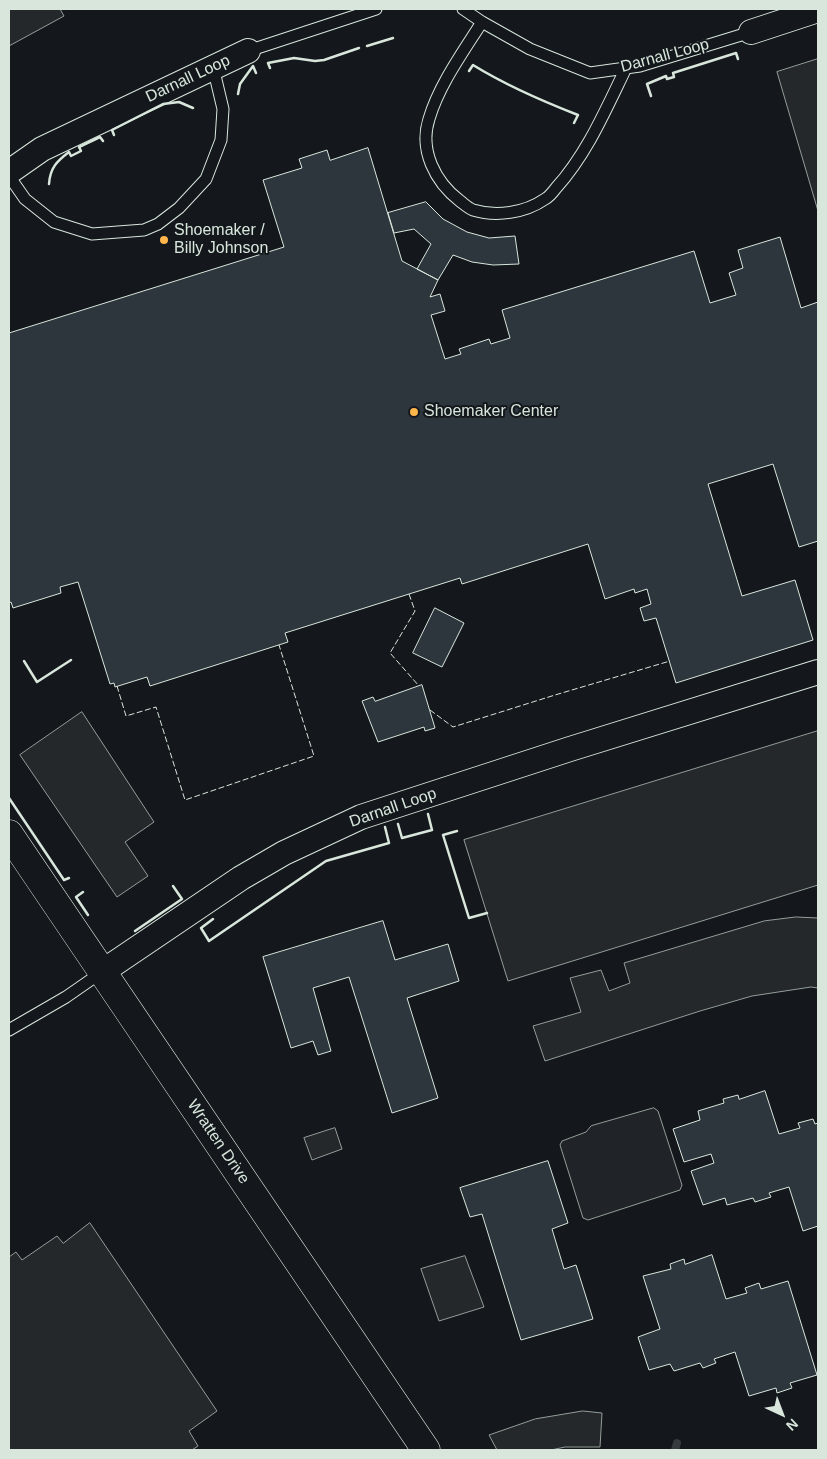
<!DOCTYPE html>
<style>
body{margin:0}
#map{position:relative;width:827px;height:1459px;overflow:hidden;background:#14181c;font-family:Helvetica,sans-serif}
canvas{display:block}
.frame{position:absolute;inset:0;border:10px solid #d8e6dc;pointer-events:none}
.north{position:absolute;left:757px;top:1389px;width:50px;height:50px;-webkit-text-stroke:4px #14181c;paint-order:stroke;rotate:137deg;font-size:14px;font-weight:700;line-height:20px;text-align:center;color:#d8e6dc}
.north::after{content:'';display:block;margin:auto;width:18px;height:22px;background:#d8e6dc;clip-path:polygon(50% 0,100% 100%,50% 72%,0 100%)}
</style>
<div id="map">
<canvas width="827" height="1459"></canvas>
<div class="frame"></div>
<div class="north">N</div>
</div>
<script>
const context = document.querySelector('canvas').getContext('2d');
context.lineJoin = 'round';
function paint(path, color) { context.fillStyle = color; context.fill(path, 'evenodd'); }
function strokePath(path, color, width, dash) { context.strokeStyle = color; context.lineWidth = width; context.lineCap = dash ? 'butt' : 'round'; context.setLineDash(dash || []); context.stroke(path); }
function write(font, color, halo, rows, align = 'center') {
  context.font = font + ' Helvetica,sans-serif'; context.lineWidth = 4; context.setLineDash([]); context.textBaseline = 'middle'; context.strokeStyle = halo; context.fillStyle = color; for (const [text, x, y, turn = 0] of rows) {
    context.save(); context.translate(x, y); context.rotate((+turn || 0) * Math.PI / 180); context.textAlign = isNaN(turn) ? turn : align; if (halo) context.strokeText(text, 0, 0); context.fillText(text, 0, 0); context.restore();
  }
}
const green = new Path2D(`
 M654,1108l4,3 24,74 -2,5 -92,30 -5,-2 -23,-73 2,-4 24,-9 5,-6z`);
paint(green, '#202428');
strokePath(green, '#939e99', 1);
const parking = new Path2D(`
 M9,9h51l4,7 -55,30z
 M818,59v152l-41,-139z
 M82,712l72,110 -29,20 23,34 -31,21 -97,-142z
 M818,731v154l-310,96 -44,-141z
 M796,917l22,1v70l-7,-1 -59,9 -52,15 -155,50 -12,-35 48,-14 -11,-34 31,-8 8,21 21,-8 -6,-20 140,-42z
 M335,1128l7,21 -30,11 -8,-22z
 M90,1223l127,188 -28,20 9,15 -6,4h-183v-193l7,-5 6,8 35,-24 6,7z
 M465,1256l19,51 -45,14 -18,-52z
 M583,1411l19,2 -2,34h-35l-14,3h-54l-8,-15 46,-16z`);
paint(parking, '#24282b');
strokePath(parking, '#939e99', 1);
strokePath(new Path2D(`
 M675,1450l2,-7`), '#363b3e', 8);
const building = new Path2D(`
 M368,148l34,113 36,19 -8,17 10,-3 5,17 -14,4 14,44 16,-5 -2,-5 30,-10 2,5 19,-6 -8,-28 192,-59 16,52 26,-8 -7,-22 14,-5 -5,-18 42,-13 21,71 17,-6v239l-19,6 -26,-83 -65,20 34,112 53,-16 18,60 -137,43 -20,-65 -12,3 -4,-13 11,-4 -4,-15 -12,4 -1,-4 -29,10 -17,-55 -126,40 -2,-6 -175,55 3,9 -138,44 -3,-9 -32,10 -1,-4 -4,1 -32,-102 -18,5 1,6 -48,15 -2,-6 -2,1v-270l275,-86 -21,-67 39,-12 -3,-9 28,-9 3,10z
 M426,202l17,17 24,13 22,6 26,-2 4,28 -26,1 -21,-3 -19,-7 -15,25 -21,-11 14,-25 -17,-15 -20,4 -6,-20z
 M435,608l29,15 -22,44 -29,-14z
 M422,685l13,43 -10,3 -1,-4 -46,15 -16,-41 11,-4 2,4z
 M383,921l12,39 53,-16 11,37 -52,17 31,100 -46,15 -43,-136 -36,11 18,63 -13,4 -5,-14 -22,7 -28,-91z
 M765,1091l14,43 21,-6 -2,-5 15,-4 2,5 3,-1v103l-15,5 -14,-44 -20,6 2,4 -16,5 -2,-4 -26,7 -2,-7 -22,7 -12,-34 23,-8 -3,-9 -27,8 -11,-33 27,-9 -2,-9 26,-8 -1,-4 15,-4 1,4z
 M548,1161l20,62 -16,6 12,40 12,-4 17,54 -72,21 -39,-126 -12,3 -10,-29z
 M712,1255l14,44 21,-6 -2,-5 14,-5 2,6 27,-8 29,94 -27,8 2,5 -15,5 -1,-5 -27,8 -14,-44 -21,7 2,4 -13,5 -3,-5 -26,8 -4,-7 -21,6 -11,-33 22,-8 -17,-53 28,-7 -1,-5 14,-5 1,5z`);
paint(building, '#2c363c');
strokePath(building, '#d8e6dc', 1);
const lane = new Path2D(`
 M463,9l19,13 48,27 60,24 50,-7 111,-34
 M482,22c-19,30 -43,63 -53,97 -10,31 6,63 31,82 4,3 8,7 13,9 23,7 52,3 72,-11 4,-2 8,-7 11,-11 31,-34 50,-79 70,-120
 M248,51l128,-42
 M9,176l16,23 29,23 38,12 52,-4 14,-6 21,-16 27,-29 15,-39 2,-31 -10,-42
 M9,1030l57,-33 36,-25`);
const street = new Path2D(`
 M751,32l67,-22
 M9,172l33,-23 206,-98
 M102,972l139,-94 43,-25 77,-36 209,-68 248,-77`);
const secondary = new Path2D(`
 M9,834l417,616`);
strokePath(lane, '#d8e6dc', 13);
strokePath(street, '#d8e6dc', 26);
strokePath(secondary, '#d8e6dc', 29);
strokePath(lane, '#14181c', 11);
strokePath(street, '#14181c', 24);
strokePath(secondary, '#14181c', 28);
strokePath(new Path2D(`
 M409,594l6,17 -25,42 29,33
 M117,686l9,30 30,-9 29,93 129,-44 -35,-111
 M430,710l23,17 102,-32 115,-34`), '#d8e6dc', 1, [6, 2.5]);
strokePath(new Path2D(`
 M367,46l26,-8
 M270,68l-2,-5 26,-5 21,3 9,-1 35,-12
 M469,71l4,-6c34,21 69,36 105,50l-4,8
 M238,94l2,-10 13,-18 3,7
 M651,96l-4,-12 19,-8 1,3 7,-2 -1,-4 63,-20 2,6
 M114,135l-2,-5 51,-26 16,-2 14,6
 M49,184c1,-16 8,-23 20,-32l2,4 10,-5 -2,-4 21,-10 3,4
 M24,661l13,21 34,-22
 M9,798l55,82 5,-2
 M398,824l4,14 30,-8 -4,-16
 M457,831l-14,4 26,83 18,-5
 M83,892l-7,5 12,18
 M213,919l-12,9 8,13 117,-80 63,-18 -4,-16
 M135,931l47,-32 -9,-13`), '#d8e6dc', 2.5);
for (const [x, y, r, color] of [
 [164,240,5,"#ffb74d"],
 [414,412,5,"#ffb74d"]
]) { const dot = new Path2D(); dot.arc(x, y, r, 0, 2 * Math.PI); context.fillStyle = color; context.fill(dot); strokePath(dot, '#14181c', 2); }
write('16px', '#d8e6dc', '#14181c', [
 ["Darnall Loop",665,56,-15],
 ["Darnall Loop",188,79,-25],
 ["Darnall Loop",393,808,-19],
 ["Wratten Drive",218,1142,56]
]);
write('16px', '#d8e6dc', '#14181c', [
 ["Shoemaker /",174,231],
 ["Billy Johnson",174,249],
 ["Shoemaker Center",424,412]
], 'left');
</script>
